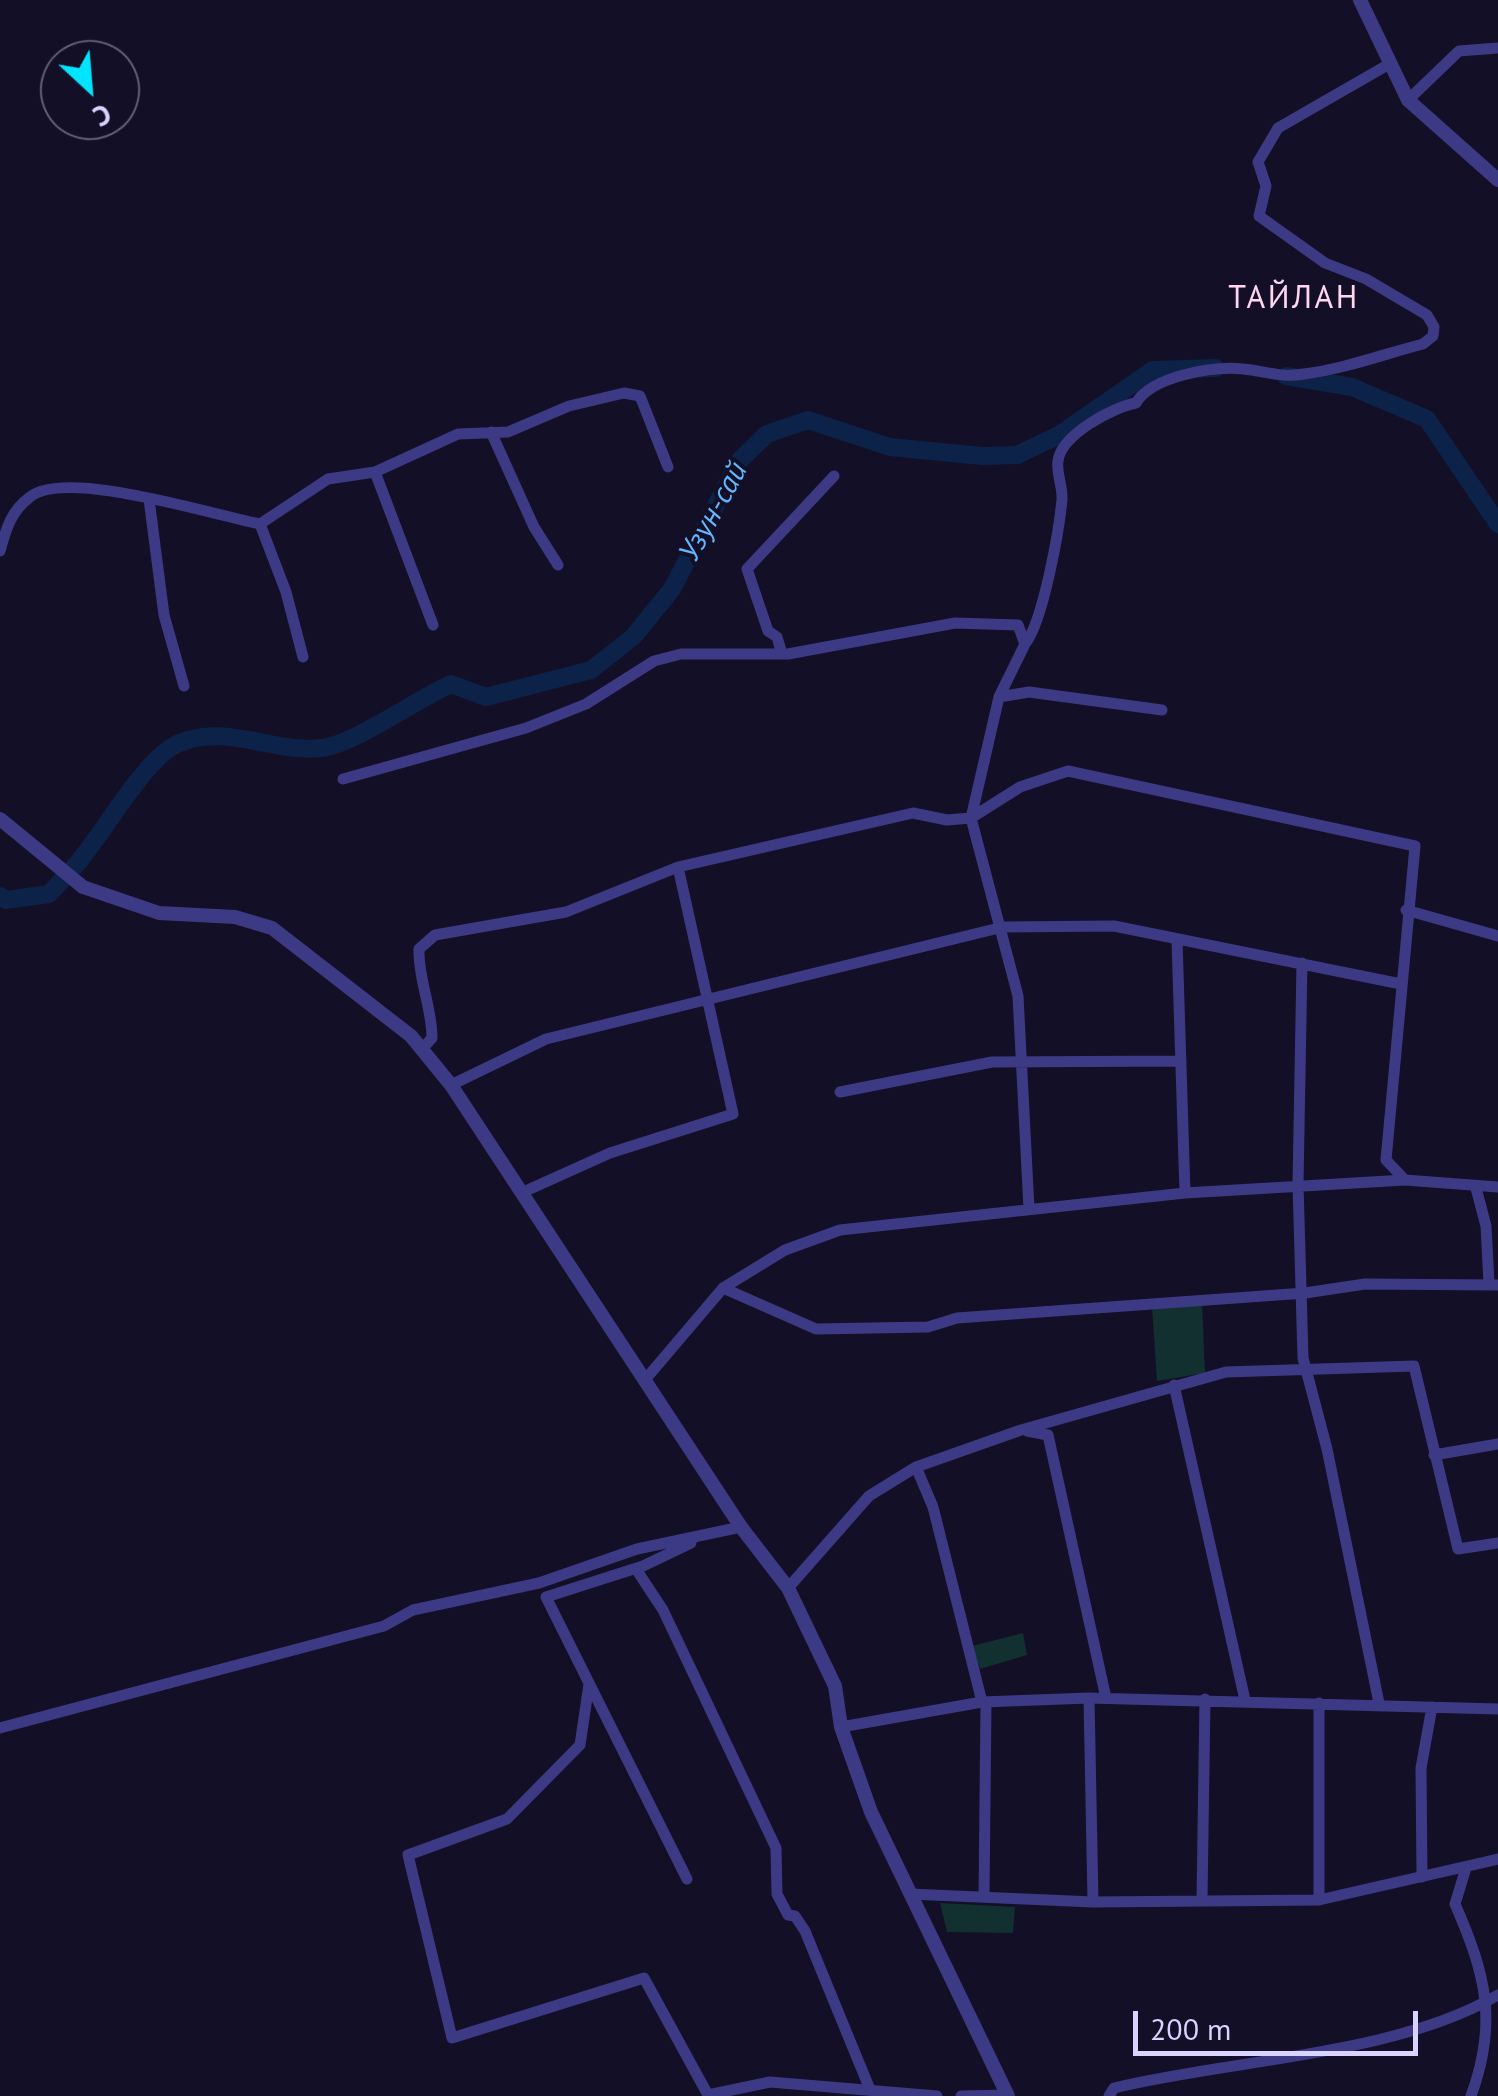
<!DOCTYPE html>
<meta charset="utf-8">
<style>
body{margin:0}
#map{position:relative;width:1498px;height:2096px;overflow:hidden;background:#130f26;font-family:"PT Sans",sans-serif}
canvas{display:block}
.north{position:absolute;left:40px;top:40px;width:100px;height:100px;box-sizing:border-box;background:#130f26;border:2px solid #625e7d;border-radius:50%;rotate:154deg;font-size:28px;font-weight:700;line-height:40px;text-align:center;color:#d9d4ff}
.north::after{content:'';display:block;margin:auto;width:35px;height:45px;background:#00e5ff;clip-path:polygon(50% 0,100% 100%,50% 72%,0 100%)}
.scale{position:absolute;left:1133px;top:2011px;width:285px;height:45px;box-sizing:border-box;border:5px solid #d9d4ff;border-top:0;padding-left:12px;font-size:30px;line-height:35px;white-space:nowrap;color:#d9d4ff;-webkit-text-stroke:8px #130f26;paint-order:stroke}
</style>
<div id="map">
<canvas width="1498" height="2096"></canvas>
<div class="north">С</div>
<div class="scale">200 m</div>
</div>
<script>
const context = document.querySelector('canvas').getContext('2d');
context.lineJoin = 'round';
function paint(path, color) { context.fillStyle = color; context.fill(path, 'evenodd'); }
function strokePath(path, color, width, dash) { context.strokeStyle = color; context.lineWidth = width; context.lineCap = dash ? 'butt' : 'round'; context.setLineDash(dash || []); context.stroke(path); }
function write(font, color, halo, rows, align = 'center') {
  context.font = font + ' "PT Sans",sans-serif'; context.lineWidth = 8; context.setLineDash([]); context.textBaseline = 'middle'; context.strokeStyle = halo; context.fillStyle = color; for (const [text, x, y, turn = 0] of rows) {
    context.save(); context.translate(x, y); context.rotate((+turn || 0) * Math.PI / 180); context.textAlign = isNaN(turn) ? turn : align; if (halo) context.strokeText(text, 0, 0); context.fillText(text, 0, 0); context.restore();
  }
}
paint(new Path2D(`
 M1202,1303l3,70 -48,8 -5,-74z
 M1023,1633l4,22 -47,14 -8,-23z
 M940,1903l75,4 -2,26 -66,-1z`), '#12302f');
strokePath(new Path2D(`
 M1286,376l66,11 75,32 71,105
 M74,867c28,-30 68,-106 103,-123 48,-22 97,10 144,4 32,-3 96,-49 130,-64l35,13 105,-27 42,-33 39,-48 68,-129 27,-26 41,-14 82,27 92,9 35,-1 42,-20 94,-65 63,-2
 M0,896l6,4 43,-6 15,-16`), '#0c2248', 18);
strokePath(new Path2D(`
 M1408,100l51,-49 39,-3
 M491,432l43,95 24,38
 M375,472l58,153
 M149,499l15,116 20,71
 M260,524l26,68 17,65
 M0,551c6,-22 11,-40 30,-54 35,-29 183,18 230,27l68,-45 47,-7 83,-38 50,-2 61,-26 55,-13 16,3 28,71
 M1025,644c18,-22 34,-113 37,-144 1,-13 -6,-27 -4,-39 3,-26 55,-54 78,-58 16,-27 77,-37 107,-34 22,2 38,9 61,5 40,-5 80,-20 119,-30l10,-8 1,-9 -7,-12 -61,-36 -41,-16 -66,-47 7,-30 -8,-24 20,-34 113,-65
 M782,654l-5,-17 -9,-6 -21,-62 87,-93
 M999,697l30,-5 133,18
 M343,779l183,-51 60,-24 68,-43 27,-7h107l167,-31 63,2 7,19 -26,53 -28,121 47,178 11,213
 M1406,910l92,26
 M1177,940l8,253
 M1302,963l-4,221 5,174 24,91 52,254
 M422,1049l10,-11c0,-31 -14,-59 -13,-89l16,-14 131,-23 112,-45 235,-54 34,7 24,-2 49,-31 48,-16 347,75 -29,314 19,20 93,7
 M451,1085l95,-46 457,-112 111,-1 287,58
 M840,1092l152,-30 189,-1
 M1476,1188l10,38 3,57
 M521,1193l89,-40 123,-39 -55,-247
 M723,1288l93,41 112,-2 29,-9 348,-25 60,-9 133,1
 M644,1381l79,-93 62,-38 55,-20 345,-37 220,-13
 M1174,1385l71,315
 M1027,1431l21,4 58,263
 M1434,1455l64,-11
 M916,1467l17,40 49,195
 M636,1569l27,41 113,238 1,46 11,21 7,1 10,15 64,156
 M788,1588l81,-92 47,-29 105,-37 205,-58 188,-6 44,183 40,-6
 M589,1684l-9,61 -73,74 -99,36 44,183 192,-60 64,117 62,-13 167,14
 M1089,1698l4,204
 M841,1727l141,-25 107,-4 409,11
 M0,1728l384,-102 29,-16 126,-27 98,-34 104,-22
 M1466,1868l-11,36c31,71 43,118 16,192
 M1422,1877l-1,-109 11,-61
 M687,1879l-141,-282 97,-31 48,-23
 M910,1894l183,8 226,-2 179,-41
 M984,1896l2,-193
 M1202,1899l3,-200
 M1319,1900v-197
 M961,2096l47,-1
 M1109,2096l5,-8c118,-29 280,-32 384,-93`), '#3d3a85', 11);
strokePath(new Path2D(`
 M1360,0l48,100 90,80
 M0,819l83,68 76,26 76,4 37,11 139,108 40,49 290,442 47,61 47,98 6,41 30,85 137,284`), '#3d3a85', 14);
write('italic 30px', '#62b6ff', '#130f26', [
 ["Узун-сай",714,512,-61]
]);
context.letterSpacing = '2.5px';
write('32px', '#ffd6f0', '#130f26', [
 ["ТАЙЛАН",1294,299]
]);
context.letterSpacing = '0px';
</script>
